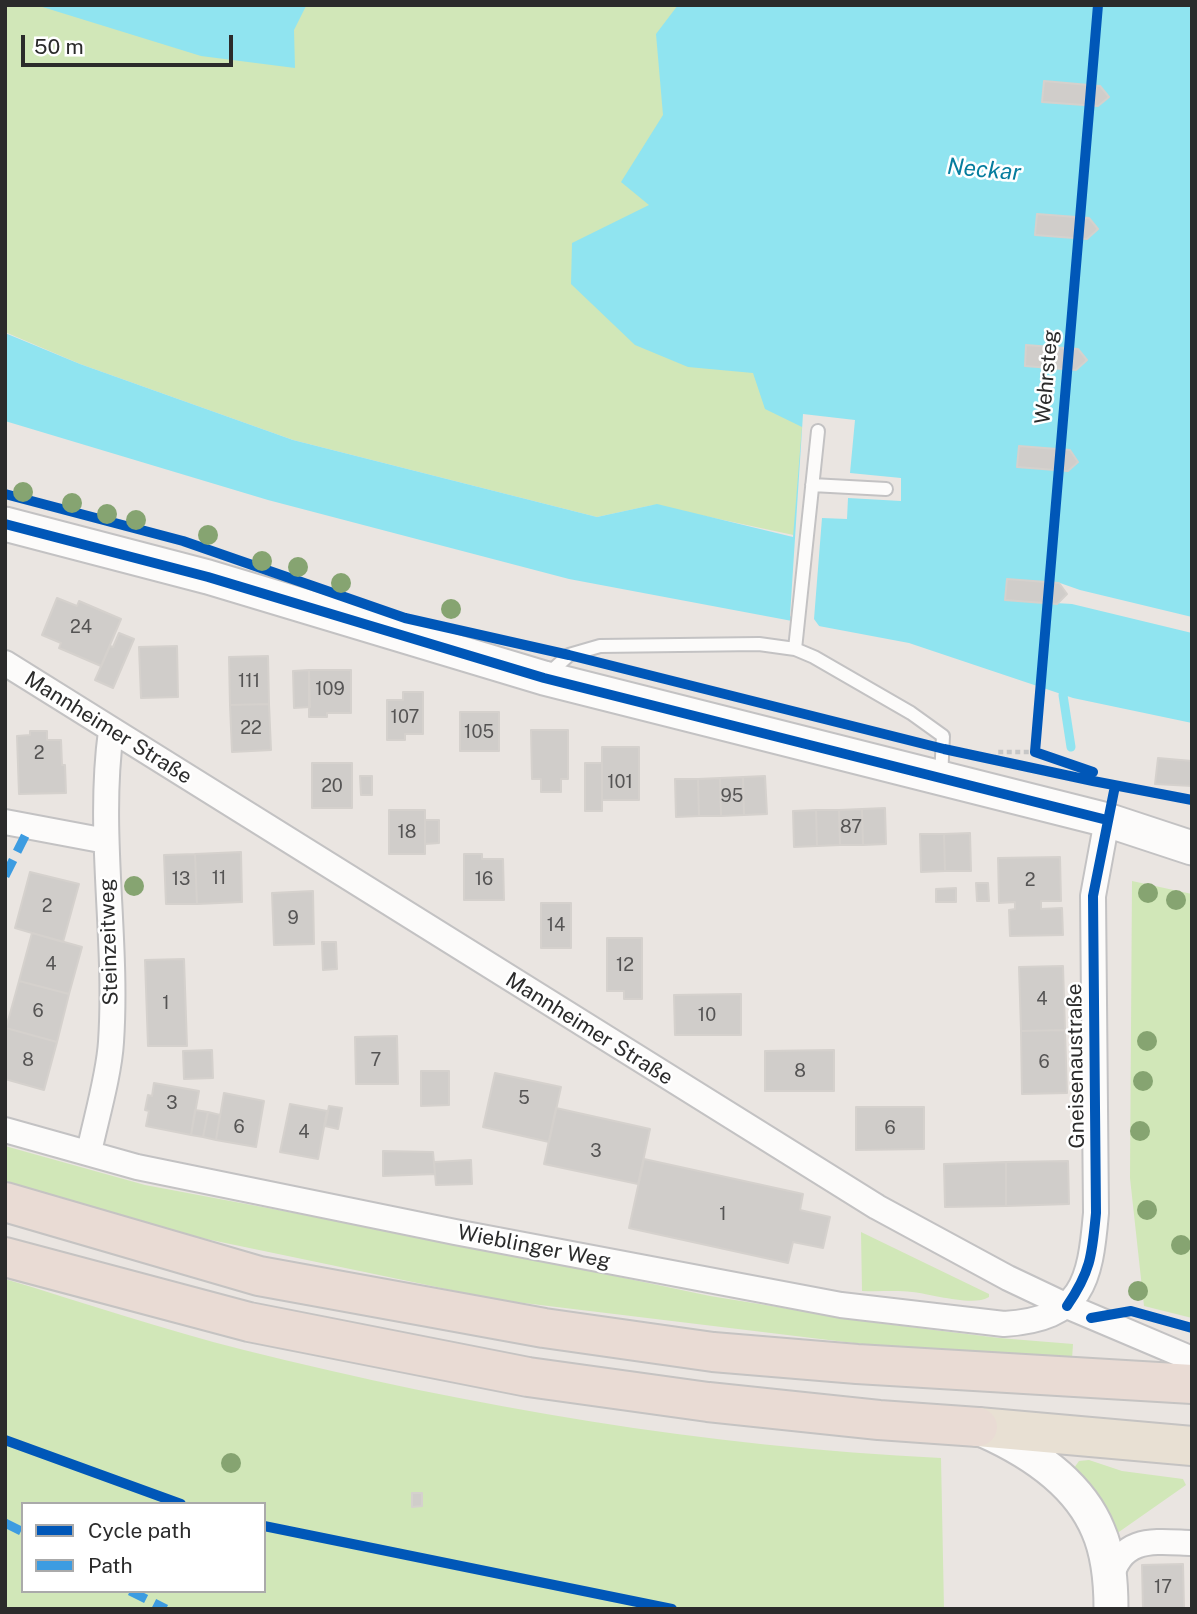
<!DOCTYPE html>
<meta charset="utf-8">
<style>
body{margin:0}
#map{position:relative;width:1197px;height:1614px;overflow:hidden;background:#eae5e1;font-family:"Public Sans",sans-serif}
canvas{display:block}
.frame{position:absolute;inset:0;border:7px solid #2b2b2b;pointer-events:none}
.legend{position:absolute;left:21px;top:1502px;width:245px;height:91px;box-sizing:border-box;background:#fff;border:2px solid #aaa;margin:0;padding:9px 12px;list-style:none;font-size:21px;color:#2b2b2b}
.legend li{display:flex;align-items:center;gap:14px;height:35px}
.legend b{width:35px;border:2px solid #aaa}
.scale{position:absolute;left:21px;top:35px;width:212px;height:32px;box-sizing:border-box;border:4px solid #2b2b2b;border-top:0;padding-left:9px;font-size:21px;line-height:24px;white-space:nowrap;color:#2b2b2b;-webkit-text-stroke:5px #fff;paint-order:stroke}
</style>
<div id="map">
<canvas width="1197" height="1614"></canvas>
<div class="frame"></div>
<ul class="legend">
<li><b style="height:9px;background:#0057b8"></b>Cycle path</li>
<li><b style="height:9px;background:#3d9ce1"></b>Path</li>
</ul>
<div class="scale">50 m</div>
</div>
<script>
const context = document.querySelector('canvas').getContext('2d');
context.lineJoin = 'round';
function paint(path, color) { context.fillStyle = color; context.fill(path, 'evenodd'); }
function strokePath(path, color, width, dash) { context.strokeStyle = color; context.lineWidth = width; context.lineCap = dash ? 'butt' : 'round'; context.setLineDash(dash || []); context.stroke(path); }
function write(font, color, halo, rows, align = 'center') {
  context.font = font + ' "Public Sans",sans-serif'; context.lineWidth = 5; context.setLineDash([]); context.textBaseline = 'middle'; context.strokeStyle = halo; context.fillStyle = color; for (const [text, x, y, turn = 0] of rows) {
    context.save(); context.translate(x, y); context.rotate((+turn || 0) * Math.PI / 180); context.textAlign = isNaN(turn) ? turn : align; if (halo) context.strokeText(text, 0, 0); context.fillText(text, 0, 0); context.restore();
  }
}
paint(new Path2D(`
 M5,5h1059l-46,578 -365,-78 -56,12 -304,-77 -213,-76 -75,-32z
 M1132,881l60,13v424l-48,-12 -14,-128z
 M5,1146l140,39 346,65 219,46 160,26 129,16 74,6 -1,15 -161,-9 -412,-50 -360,-75 -134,-43z
 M861,1232l128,62v3c-16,10 -57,-3 -77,-5 -16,-2 -33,0 -50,-1z
 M5,1279c80,24 159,51 239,71 228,57 462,97 697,108l3,151h-939zM23,1504h241v87h-241z
 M1089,1460l33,11 61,8 3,6 -70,49 -20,-42 -22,-24 5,-7z`), '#d1e7b8');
paint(new Path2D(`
 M36,5h268l2,1 -12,24 1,38 -94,-12z
 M678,5h514v612l-112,-27 -20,-7 -53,-4 -1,21 66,4 120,29v90l-119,-25 -164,-55 -340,-64 -301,-79 -263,-79v-88l75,31 213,76 304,77 60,-13 136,33 9,-110 -37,-18 -12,-36 -65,-6 -53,-22 -64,-61 1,-41 77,-38 -28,-23 42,-67 -7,-81z`), '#90e4f0');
paint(new Path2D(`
 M803,414l52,6 -5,53 51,5v23l-53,-3 -1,21 -25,-1 -8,101 8,11 -18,-3 -14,-11z`), '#eae5e1');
strokePath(new Path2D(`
 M1063,695l8,52`), '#90e4f0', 9);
const building = new Path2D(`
 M1044,81l56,5 9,11 -11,9 -56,-4z
 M1037,214l52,4 9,11 -11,10 -52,-4z
 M1026,345l52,4 9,11 -11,10 -51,-4z
 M1019,446l51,4 8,12 -10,9 -51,-4z
 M1007,579l52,4 8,11 -10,10 -52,-4z
 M57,598l20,8 2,-5 42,18 -20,47 -42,-18 2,-5 -19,-8z
 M119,633l15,6 -21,49 -18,-8 15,-34 3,1z
 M177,646l1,51 -37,1 -2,-51z
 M268,656l1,48 -39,1 -1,-48z
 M309,670h42v43h-24v4h-18z
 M309,670l1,37 -16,1 -1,-37z
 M403,692h20v42h-18v6h-18v-40h16z
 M269,704l2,46 -39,2 -2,-47z
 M460,712h39v39h-39z
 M531,730h37v49h-7v13h-20v-13h-9z
 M30,731h17v9h14l1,25h3l1,28 -47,1 -2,-58 13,-1z
 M602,747h37v53h-37z
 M1158,758l34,3v25l-37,-2z
 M312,763h40v45h-40z
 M585,763h17v48h-17z
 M360,776h12v19h-11z
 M765,776l2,38 -23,1 -1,-38z
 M743,777l1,38 -23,1 -1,-38z
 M720,778l1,38h-22l-1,-37z
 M675,779h23l1,37 -23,1z
 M885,808l1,36 -23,1 -1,-36z
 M862,809l1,36h-23l-1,-35z
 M389,810h36v44h-36z
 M816,810h23l1,35 -23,1z
 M816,810l1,36 -23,1 -1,-36z
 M425,820h14v23l-14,1z
 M970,833l1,38h-26l-1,-37z
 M920,834h24l1,37 -24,1z
 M241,852l1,50 -45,2 -2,-50z
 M195,854l2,50h-31l-2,-49z
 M464,854h18v5h21l1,41h-40z
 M1060,857l1,44h-20v8l21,-1 1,27 -53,1 -1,-26 6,-1v-7l-16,1 -1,-45z
 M30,872l49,12 -16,58 -48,-14z
 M976,883h12l1,18h-12z
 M956,888v14h-20v-13z
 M313,891l1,53 -40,1 -2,-52z
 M541,903h30v45h-30z
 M32,933l50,14 -13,47 -50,-13z
 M607,938h35v61h-18v-8h-17z
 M322,942h14l1,27 -14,1z
 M184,959l3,87h-39l-3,-86z
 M1063,966l2,64 -44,1 -2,-64z
 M19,981l50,13 -12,48 -51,-14z
 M741,994v41h-66l-1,-40z
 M6,1028l51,14 -13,48 -39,-11z
 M1065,1030l2,63 -45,1 -1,-63z
 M397,1036l1,48h-42l-1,-47z
 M212,1050l1,28 -29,1 -1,-28z
 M834,1050v41h-69v-40z
 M421,1071h28v34l-28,1z
 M495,1073l66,14 -12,55 -66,-15z
 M154,1083l45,8 -8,44 -45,-9 3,-15 -4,-1 3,-15 4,1z
 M224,1093l40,8 -8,46 -40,-7z
 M290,1104l37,7 -9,48 -38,-7z
 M329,1106l13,2 -4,21 -13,-3z
 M856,1107h68v42l-68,1z
 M556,1108l94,21 -12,55 -94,-20z
 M195,1110l13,2 -5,25 -12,-2z
 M208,1112l12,3 -4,25 -13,-3z
 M383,1151l50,1 2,22 -52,2z
 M644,1159l159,35 -3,16 30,7 -7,31 -30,-6 -5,21 -159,-35z
 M471,1160l1,24 -36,1 -2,-23z
 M1068,1161l1,43 -63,2v-44z
 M1006,1162v44l-61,1 -1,-43z
 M412,1493h10v13l-10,1z
 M1183,1564l1,45h-41l-1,-44z`);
paint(building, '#d0cdca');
strokePath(building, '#d5d1cd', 2);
const lane = new Path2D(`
 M812,485l74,4
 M795,649l23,-218
 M547,675l22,-20 31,-9 159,-2 36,5 19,8 97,56 32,23 -2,42`);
const street = new Path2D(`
 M5,663l872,544 131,71 59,28 125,53
 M5,822l101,19
 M5,1130l132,37 318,65 386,73 163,19c79,-5 86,-42 92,-111l-3,-317 14,-76
 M89,1152c7,-33 20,-77 22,-110 7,-104 -14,-208 0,-311
 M1111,1579c10,-44 45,-37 81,-36`);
const secondary = new Path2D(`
 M5,524l203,53 336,101 563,142 85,28
 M983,1430c45,20 95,52 115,100 11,25 13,52 13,79`);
const primary = new Path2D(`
 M978,1427l214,19`);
const highway = new Path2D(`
 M5,1202l254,74 285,52 169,24 144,12 335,20
 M5,1257l244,65 279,55 180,25 171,18 99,7`);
strokePath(lane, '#c3c2c3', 16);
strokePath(street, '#c3c2c3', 28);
strokePath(secondary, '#c3c2c3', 37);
strokePath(primary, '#c5c3c2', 42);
strokePath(highway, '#c5c3c2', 42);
strokePath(new Path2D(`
 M1035,752l63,-747
 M996,760l2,-8h37l59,20 -1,9`), '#c6c6c6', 4.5, [5, 3.5]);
strokePath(lane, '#fcfbfa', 12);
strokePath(street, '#fcfbfa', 24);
strokePath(secondary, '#fcfbfa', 33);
strokePath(primary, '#e8e0d3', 38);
strokePath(highway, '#e9dbd4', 38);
strokePath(new Path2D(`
 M5,876l24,-48
 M5,1523l18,9
 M130,1591l36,18`), '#3d9ce1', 9, [18, 9]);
strokePath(new Path2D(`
 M5,494l178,47 222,77 164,37 375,94 149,32 99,19
 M5,524l203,53 336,101 563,142
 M1093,772l-58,-20 63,-747
 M1067,1306c24,-35 25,-51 29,-93l-3,-317 22,-110
 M1091,1318l40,-7 61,17
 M5,1440l176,64
 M264,1526l408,83`), '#0057b8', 10);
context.fillStyle = '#86a471';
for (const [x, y] of [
 [23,492],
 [72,503],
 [107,514],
 [136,520],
 [208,535],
 [262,561],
 [298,567],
 [341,583],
 [451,609],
 [134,886],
 [1148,893],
 [1176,900],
 [1147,1041],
 [1143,1081],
 [1140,1131],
 [1147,1210],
 [1181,1245],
 [1138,1291],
 [231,1463]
]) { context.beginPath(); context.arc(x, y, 10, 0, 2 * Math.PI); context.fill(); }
write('18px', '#555454', null, [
 ["24",81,627],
 ["111",249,681],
 ["109",330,689],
 ["107",405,717],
 ["22",251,728],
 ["105",479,732],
 ["2",39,753],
 ["101",620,782],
 ["20",332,786],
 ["95",732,796],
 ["87",851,827],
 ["18",407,832],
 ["11",219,878],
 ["13",181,879],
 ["16",484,879],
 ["2",1030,880],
 ["2",47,906],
 ["9",293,918],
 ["14",556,925],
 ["4",51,964],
 ["12",625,965],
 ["4",1042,999],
 ["1",166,1003],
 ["6",38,1011],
 ["10",707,1015],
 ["8",28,1060],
 ["7",376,1060],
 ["6",1044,1062],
 ["8",800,1071],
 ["5",524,1098],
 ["3",172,1103],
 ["6",239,1127],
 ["6",890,1128],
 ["4",304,1132],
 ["3",596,1151],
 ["1",723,1214],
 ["17",1163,1587]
]);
write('21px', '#2b2b2b', '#fff', [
 ["Wehrsteg",1047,377,-85],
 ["Mannheimer Straße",108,728,32],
 ["Steinzeitweg",109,942,-92],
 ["Mannheimer Straße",589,1029,32],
 ["Gneisenaustraße",1076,1066,-91],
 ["Wieblinger Weg",534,1247,11]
]);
write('italic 23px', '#067d9e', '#fff', [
 ["Neckar",984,170,5]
]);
</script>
